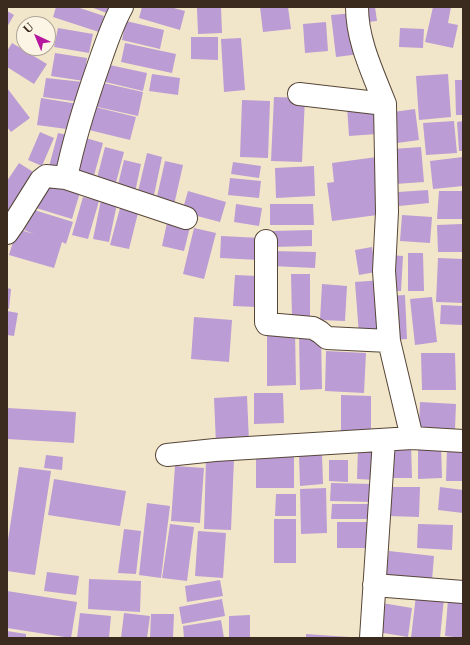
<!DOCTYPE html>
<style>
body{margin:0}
#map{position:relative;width:470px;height:645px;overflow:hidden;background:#f2e6ca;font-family:"Libre Caslon Text",serif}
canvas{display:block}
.frame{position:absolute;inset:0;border:8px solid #3b2a1e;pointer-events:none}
.north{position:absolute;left:16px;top:16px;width:40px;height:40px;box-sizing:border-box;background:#fcf5e5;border:1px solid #afa495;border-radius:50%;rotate:316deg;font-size:11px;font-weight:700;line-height:16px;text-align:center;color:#3b2a1e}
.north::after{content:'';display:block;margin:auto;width:14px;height:18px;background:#b5179e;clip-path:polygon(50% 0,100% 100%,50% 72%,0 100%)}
</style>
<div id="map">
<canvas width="470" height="645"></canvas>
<div class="frame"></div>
<div class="north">U</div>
</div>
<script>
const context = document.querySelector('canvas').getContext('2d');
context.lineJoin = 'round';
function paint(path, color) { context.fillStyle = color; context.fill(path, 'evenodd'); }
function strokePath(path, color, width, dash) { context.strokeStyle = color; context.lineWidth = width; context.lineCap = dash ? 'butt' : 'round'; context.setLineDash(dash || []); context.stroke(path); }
paint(new Path2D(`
 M56,7h21l27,9 -5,16 -46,-15z
 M91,7h21l-3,7z
 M142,7h28l15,4 -5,19 -41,-12z
 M221,7l1,26 -24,1 -1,-26z
 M260,7h28l3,22 -28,3z
 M358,7h17l2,14 -18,2z
 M433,7h18l-3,16 10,2 -5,23 -28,-6z
 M7,11l7,4 -7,12z
 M355,13l5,41 -24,3 -5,-42z
 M126,21l38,9 -4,19 -38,-9z
 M326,22l2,29 -23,2 -2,-29z
 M58,28l35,6 -4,19 -35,-6z
 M400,28l24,1 -1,19 -24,-1z
 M191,37h27v23l-27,-1z
 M241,38l4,52 -21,2 -3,-53z
 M12,43l35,21 -13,20 -27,-17v-16z
 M125,43l51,11 -4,19 -51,-11z
 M55,53l32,5 -3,23 -33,-5z
 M105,64l42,9 -4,18 -42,-10z
 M152,74l28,4 -2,17 -29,-4z
 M448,74l3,43 -32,3 -3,-44z
 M46,78l37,4 -3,20 -37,-5z
 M455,80h8v35h-7z
 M99,82l44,10 -5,24 -45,-10z
 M7,88l23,30 -19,14 -4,-5z
 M274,97l31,1 -3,64 -31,-1z
 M41,98l37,6 -4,26 -37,-5z
 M242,100l28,1 -2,57 -28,-1z
 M375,104l2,30 -28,2 -2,-30z
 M95,107l41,10 -6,23 -41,-10z
 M415,109l4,31 -22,3 -4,-31z
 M454,121l3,32 -31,2 -3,-32z
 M463,121v30h-4l-2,-29z
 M40,132l14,6 -12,28 -14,-6z
 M58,133l14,3 -9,37 -15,-3z
 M82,137l21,6 -10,36 -20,-5z
 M105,147l19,5 -10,38 -19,-4z
 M421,147l3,35 -29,2 -2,-35z
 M147,153l15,4 -9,43 -16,-4z
 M377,157l8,57 -53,7 -5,-38 7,-1 -2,-19z
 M463,157v29l-30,3 -3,-28z
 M124,160l17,4 -7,33 -18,-4z
 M165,161l18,4 -9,40 -18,-4z
 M233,162l28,4 -2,12 -28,-4z
 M19,163l19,12 -31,46v-40z
 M314,166l1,30 -39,2 -1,-30z
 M45,178l36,11 -9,30 -36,-11z
 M230,178l31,3 -2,17 -31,-3z
 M428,190l1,13 -30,3 -1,-14z
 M188,191l38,11 -6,20 -38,-10z
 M439,191h24v28h-26z
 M83,197l16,4 -11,38 -16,-4z
 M101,200l16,4 -8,38 -16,-3z
 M236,204l26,4 -3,18 -25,-4z
 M270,204h43l1,21h-44z
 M120,208l18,5 -9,36 -19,-4z
 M31,209l42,13 -7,22 -4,-2 -8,26 -45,-13 8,-26 17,5 -10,-4z
 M402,215l30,2 -2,26 -30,-2z
 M168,218l23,5 -7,28 -22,-5z
 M462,224l1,28h-25l-1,-27z
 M194,228l22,5 -12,46 -21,-5z
 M312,230v16l-40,1v-16z
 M221,236l40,2 -2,22 -39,-2z
 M372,247l4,25 -17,3 -4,-25z
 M272,251l44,1 -1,16 -44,-2z
 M408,253h15l1,38h-16z
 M390,255l13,1 -2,35h-12z
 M438,258l25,1v44l-27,-1z
 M291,274h19v43l-18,1z
 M235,275l23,1 -1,31 -24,-1z
 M382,280l4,52 -27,3 -4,-53z
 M322,284l25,2 -2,35 -25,-1z
 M7,288l4,1 -2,20 -2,-1z
 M405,295l2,44 -15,1 -2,-44z
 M432,297l5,45 -22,3 -5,-46z
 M441,305l22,1v19l-23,-1z
 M7,311l11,2 -4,23 -7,-1z
 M194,317l38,3 -3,42 -38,-3z
 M267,330h28l1,55 -29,1z
 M321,333l1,56 -22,1 -1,-56z
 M326,351l40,2 -2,40 -39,-2z
 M421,353h34l1,37h-34z
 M254,393h29l1,30 -30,1z
 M341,395l30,1v36h-30z
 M247,396l2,46 -33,2 -2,-46z
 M420,402l36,2 -1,25 -36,-2z
 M7,408l69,4 -2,31 -67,-4z
 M411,444l1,34h-21l-1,-33z
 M441,444l1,34 -24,1v-34z
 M447,447h16v34h-17z
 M358,448l20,1 -2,31 -19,-1z
 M322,454l1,30 -23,2 -1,-31z
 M46,455l17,2 -1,13 -18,-2z
 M256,457h38v31h-38z
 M206,458l28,1 -3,71 -27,-1z
 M329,460h19v22l-19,-1z
 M175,466l29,2 -4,55 -29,-2z
 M19,467l32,4 -16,104 -28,-4v-24z
 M54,479l72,12 -6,35 -72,-11z
 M331,483l42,1 -1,18 -42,-1z
 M389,487h31l-1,30 -31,-1z
 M440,487l23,3v23l-25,-3z
 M326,488l1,45 -26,1 -1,-45z
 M276,494h20v22h-21z
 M147,503l23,3 -9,72 -22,-3z
 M332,504h42v15h-43z
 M274,519h22v44h-22z
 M337,522h32v26h-32z
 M170,524l24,3 -7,54 -25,-3z
 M418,524l35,1 -1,25 -35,-2z
 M124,529l17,2 -5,43 -18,-1z
 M198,531l28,2 -3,45 -28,-2z
 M389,551l45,5 -2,24 -46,-5z
 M47,572l32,4 -3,19 -32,-4z
 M89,579l52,2 -1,31 -52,-3z
 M220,580l3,16 -36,6 -2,-16z
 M7,591l70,11 -6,36 -64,-10z
 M416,595l28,3 -4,40h-29z
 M222,599l3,17 -43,8 -3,-17z
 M448,600l15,2v36l-18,-2z
 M382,603l30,5 -4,29 -31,-5z
 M80,613l31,3 -2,22h-32z
 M124,613l26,3 -3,22h-26z
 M151,614h23l-1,24h-23z
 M250,615v23h-21v-22z
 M221,620l3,18h-40l-1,-12z
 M7,631l19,3v4h-19z
 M306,634l43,3v1h-43z`), '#bb9cd4');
const minor = new Path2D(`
 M357,7c0,34 16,66 28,97
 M299,94l86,10 2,108 -3,59 5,70 23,97
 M66,178c8,-39 20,-77 33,-114 7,-20 13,-39 23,-57
 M7,233l7,-10 27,-43 5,-4 20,2 120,40
 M266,241v81l1,2 46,4 7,4 7,6 62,3
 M167,455l48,-5 197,-12 51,3
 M374,585l89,7
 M371,638l13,-198`);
strokePath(minor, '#564638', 24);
strokePath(minor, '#fff', 22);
</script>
